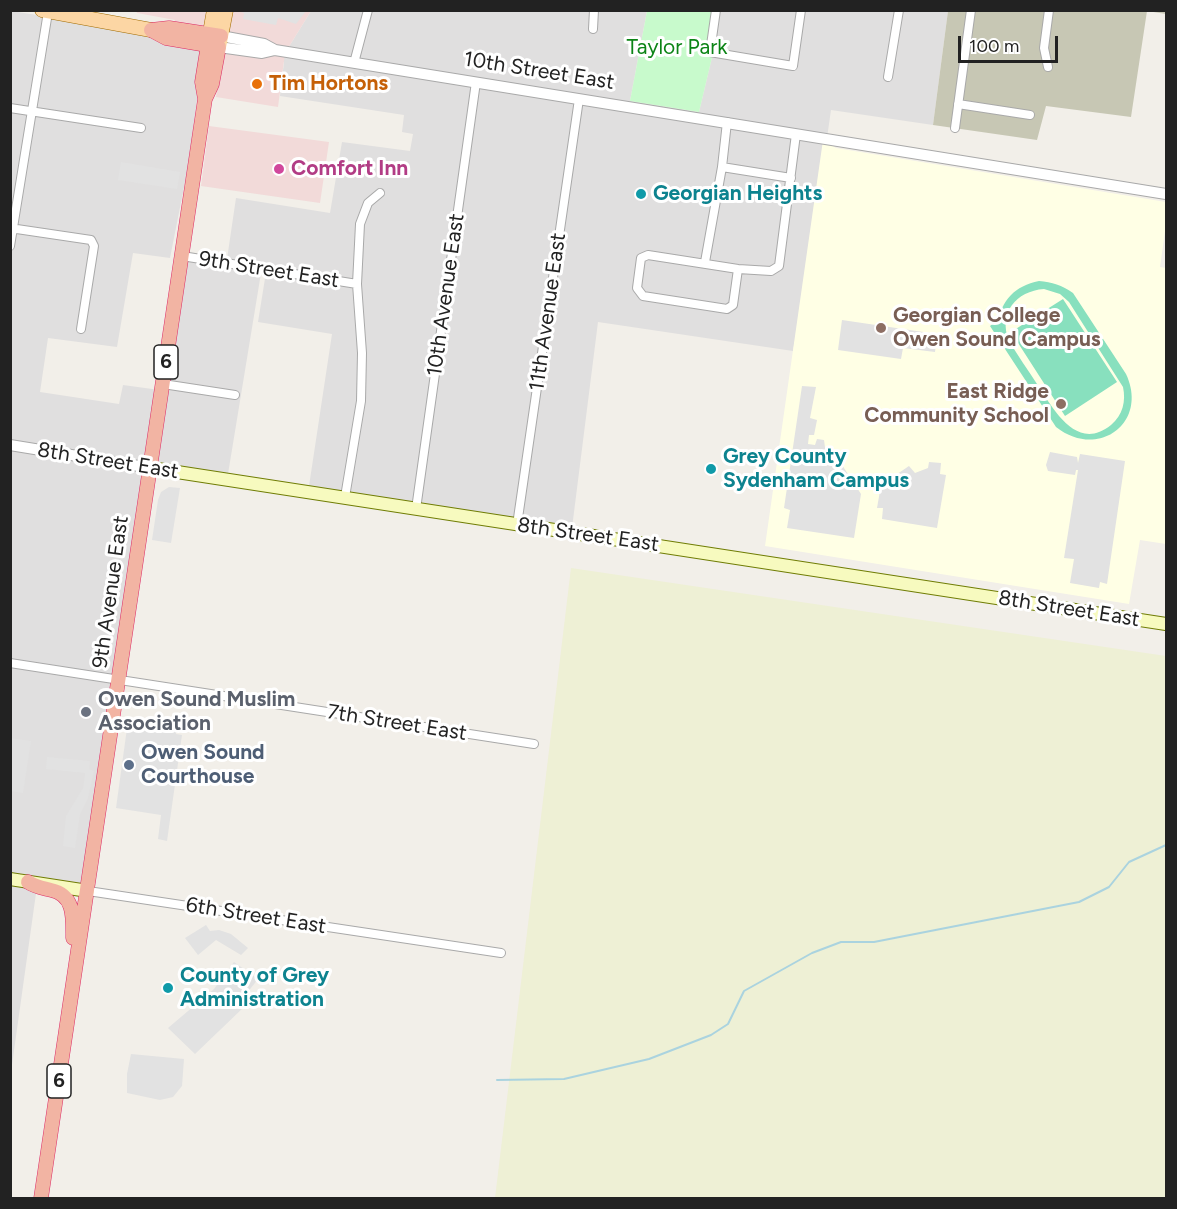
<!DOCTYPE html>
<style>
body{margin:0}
#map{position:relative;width:1177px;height:1209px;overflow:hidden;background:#f2efe9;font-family:Figtree,sans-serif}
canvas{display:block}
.frame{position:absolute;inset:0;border:12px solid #222;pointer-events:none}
.scale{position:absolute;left:958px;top:36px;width:100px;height:27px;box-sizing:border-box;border:3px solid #222;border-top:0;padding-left:8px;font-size:18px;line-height:21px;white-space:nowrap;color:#222;-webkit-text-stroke:4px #fff;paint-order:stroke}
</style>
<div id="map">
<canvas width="1177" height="1209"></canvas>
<div class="frame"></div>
<div class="scale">100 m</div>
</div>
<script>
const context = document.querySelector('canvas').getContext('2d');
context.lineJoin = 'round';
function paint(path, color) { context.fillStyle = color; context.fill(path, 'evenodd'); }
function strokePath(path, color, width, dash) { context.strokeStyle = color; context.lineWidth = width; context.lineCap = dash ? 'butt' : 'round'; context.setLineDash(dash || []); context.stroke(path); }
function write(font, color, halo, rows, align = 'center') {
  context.font = font + ' Figtree,sans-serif'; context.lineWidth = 6; context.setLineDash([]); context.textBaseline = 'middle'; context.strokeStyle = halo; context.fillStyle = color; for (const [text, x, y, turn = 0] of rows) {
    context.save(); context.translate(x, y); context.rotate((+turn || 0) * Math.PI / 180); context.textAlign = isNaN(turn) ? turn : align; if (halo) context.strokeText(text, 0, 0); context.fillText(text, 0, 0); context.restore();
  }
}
paint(new Path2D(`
 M11,11l274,42 26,-42h336l-17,90 69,11 15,-63 5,-38h229l-15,114 -102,-15 -23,160 -15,81 -195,-29 -26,206 -263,-42 23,-152 -74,-12 9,-56 -40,-7 9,-61 94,15 12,-71 68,9 3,-17 -11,-2 2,-17 -124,-19 4,-34 -80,-13 -16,118 -18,91 -37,-5 -16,94 -69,-9 -8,54 79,12 4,-19 44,6 18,-130 76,12 -33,201 -82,-11 -62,427 -46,-11 -27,193z`), '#e0dfdf');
paint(new Path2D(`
 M136,11h175l-26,42 -7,54 -62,-10 8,-53 -51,-8 2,-16 -38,-7z
 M209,126l120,16 -9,61 -119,-17z`), '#f2dad9');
paint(new Path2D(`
 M823,140l13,8 330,54v22l-6,43 6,1v276l-26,-4 -11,64 -364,-58z`), '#ffffe5');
paint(new Path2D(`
 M948,11h218v3l-19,-3 -16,106 -85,-11 -9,34 -104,-15z`), '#c7c7b4');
paint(new Path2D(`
 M571,568l595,88v542h-671z`), '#eef0d5');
paint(new Path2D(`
 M647,11h72l-5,38 -15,63 -69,-11z`), '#c8facc');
paint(new Path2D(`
 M1039,281c13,1 23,4 34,12l53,81c23,49 -28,86 -70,53l-66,-101 6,-5 2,3c3,-24 17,-38 41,-43zM1044,289l16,5 9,8 54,85c3,14 0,28 -12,38 -35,28 -58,-17 -74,-41 -9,-14 -19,-28 -28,-43 -11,-28 7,-50 35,-52z
 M1063,299l54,83 -52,34 -54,-84z`), '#88e0be');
paint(new Path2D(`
 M235,10h71v1l-10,13 -18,-6 -2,7 -33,-6 1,-6z
 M121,162l59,10 -3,17 -59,-9z
 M842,320l95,14 -2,18 -32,-4 -2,11 -63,-9z
 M802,386l14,1 -6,31 7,2 -3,15h-5l-1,9 7,1 2,-6 7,1 2,15 16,10 19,29 -7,44 -67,-10 3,-18 -6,-2z
 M1050,452l27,5 1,6 2,-9 45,7 -18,123 -7,-2 -1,6 -29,-5 4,-24 -10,-1 14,-88h-2l-1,5 -27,-4 -2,-6z
 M929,462l12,1 -1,11 6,1 -9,53 -55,-9 1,-11h-6l4,-23 28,-19 6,7 13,-5z
 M169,487l11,1 -9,55 -19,-3 6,-40 3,-8z
 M128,721l49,7 -1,6 6,1 -15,106 -9,-2 3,-24 -45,-7z
 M10,738l21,3 -8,52 -12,-2z
 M47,757l43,4 -1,8 5,2 -6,27 -8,16 -5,34 -12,-2 3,-30 17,-28 2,-15 -39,-4z
 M206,925l4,6 9,-1 12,4 17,14 -7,7 -25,-15 -18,15 -13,-17z
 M234,962l24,17 -18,23 4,5 -49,47 -27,-26 46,-39z
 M131,1054l53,5 -2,27 -9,11 -13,3 -33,-7v-19z`), '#e2e2e2');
strokePath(new Path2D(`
 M497,1080l67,-1 85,-20 62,-24 17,-11 16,-33 68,-38 29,-11h33l205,-40 30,-15 20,-25 37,-17`), '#aad3df', 2);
const minor = new Path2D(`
 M716,10l-6,42 83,14 8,-56
 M593,29l1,-19
 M354,63l14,-53
 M1048,67l-4,-19 5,-38
 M888,77l11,-67
 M958,104l72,11
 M10,108l131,20
 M955,128l16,-118
 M722,167l69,11
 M10,228l81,12 3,6 -13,83
 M10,246l38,-234
 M182,256l175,28
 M705,262l17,-95 5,-45
 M738,269l-5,36 -6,4 -84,-13 -6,-8 4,-30 7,-3 90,14 33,2 8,-5 17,-132
 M163,384l72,11
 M345,497l16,-96 1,-48 -5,-69 3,-60 8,-21 12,-10
 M416,509l60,-427
 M517,525l62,-426
 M10,663l524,81
 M88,891l413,62`);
const tertiary = new Path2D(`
 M221,36l43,8 11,6 891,144
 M219,47l43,6 13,-3
 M10,445l141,23`);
const secondary = new Path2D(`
 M151,468l1015,156
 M10,879l78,12`);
const primary = new Path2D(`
 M42,10l109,20
 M208,44l6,-34
 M219,47l7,-37`);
const trunk = new Path2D(`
 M151,30l15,8 53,9 -7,37 -7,15
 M151,30l18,-2 52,8
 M28,882c7,5 15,6 23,8 24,5 22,28 22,48
 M41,1198l164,-1099 -3,-17 6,-37`);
strokePath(minor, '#a9a9a9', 10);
strokePath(tertiary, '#a9a9a9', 12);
strokePath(secondary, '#707d05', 14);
strokePath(primary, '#a06b00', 15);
strokePath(trunk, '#dc2a67', 15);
strokePath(minor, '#fff', 8);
strokePath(tertiary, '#fff', 10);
strokePath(secondary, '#f7fabf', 12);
strokePath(primary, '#fcd6a4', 14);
strokePath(trunk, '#f2b4a3', 14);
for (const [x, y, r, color] of [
 [257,84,6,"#e8710a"],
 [279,169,6,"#d1479c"],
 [641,194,6,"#0f9aa8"],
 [881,328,6,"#8d6e63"],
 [1061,404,6,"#8d6e63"],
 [711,469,6,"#0f9aa8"],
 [86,712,6,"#6b7280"],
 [129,765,6,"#5c6f8a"],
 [168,988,6,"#0f9aa8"]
]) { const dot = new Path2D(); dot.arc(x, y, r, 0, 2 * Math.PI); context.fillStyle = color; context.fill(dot); strokePath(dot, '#fff', 2); }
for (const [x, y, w] of [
 [166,362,24],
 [59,1081,24]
]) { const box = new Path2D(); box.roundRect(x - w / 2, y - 17, w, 34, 4.5); context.fillStyle = '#fff'; context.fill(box); strokePath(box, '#222', 1.5); }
write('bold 20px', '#222', null, [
 ["6",166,362],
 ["6",59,1081]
]);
write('21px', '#0c8416', '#fff', [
 ["Taylor Park",677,48]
]);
write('21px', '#222', '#fff', [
 ["10th Street East",539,71,9],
 ["9th Street East",269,270,9],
 ["10th Avenue East",446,295,-82],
 ["11th Avenue East",548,312,-82],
 ["8th Street East",108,461,9],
 ["8th Street East",588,535,8],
 ["9th Avenue East",111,592,-82],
 ["8th Street East",1069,609,9],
 ["7th Street East",397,723,9],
 ["6th Street East",256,916,9]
]);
write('bold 21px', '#c56008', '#fff', [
 ["Tim Hortons",269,84]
], 'left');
write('bold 21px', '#b23c85', '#fff', [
 ["Comfort Inn",291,169]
], 'left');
write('bold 21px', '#0d838f', '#fff', [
 ["Georgian Heights",653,194],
 ["Grey County",723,457],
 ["Sydenham Campus",723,481],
 ["County of Grey",180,976],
 ["Administration",180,1000]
], 'left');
write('bold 21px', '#785e54', '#fff', [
 ["Georgian College",893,316],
 ["Owen Sound Campus",893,340],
 ["East Ridge",1049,392,"right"],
 ["Community School",1049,416,"right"]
], 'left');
write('bold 21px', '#5b616d', '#fff', [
 ["Owen Sound Muslim",98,700],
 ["Association",98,724]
], 'left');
write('bold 21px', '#4e5e75', '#fff', [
 ["Owen Sound",141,753],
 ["Courthouse",141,777]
], 'left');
</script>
